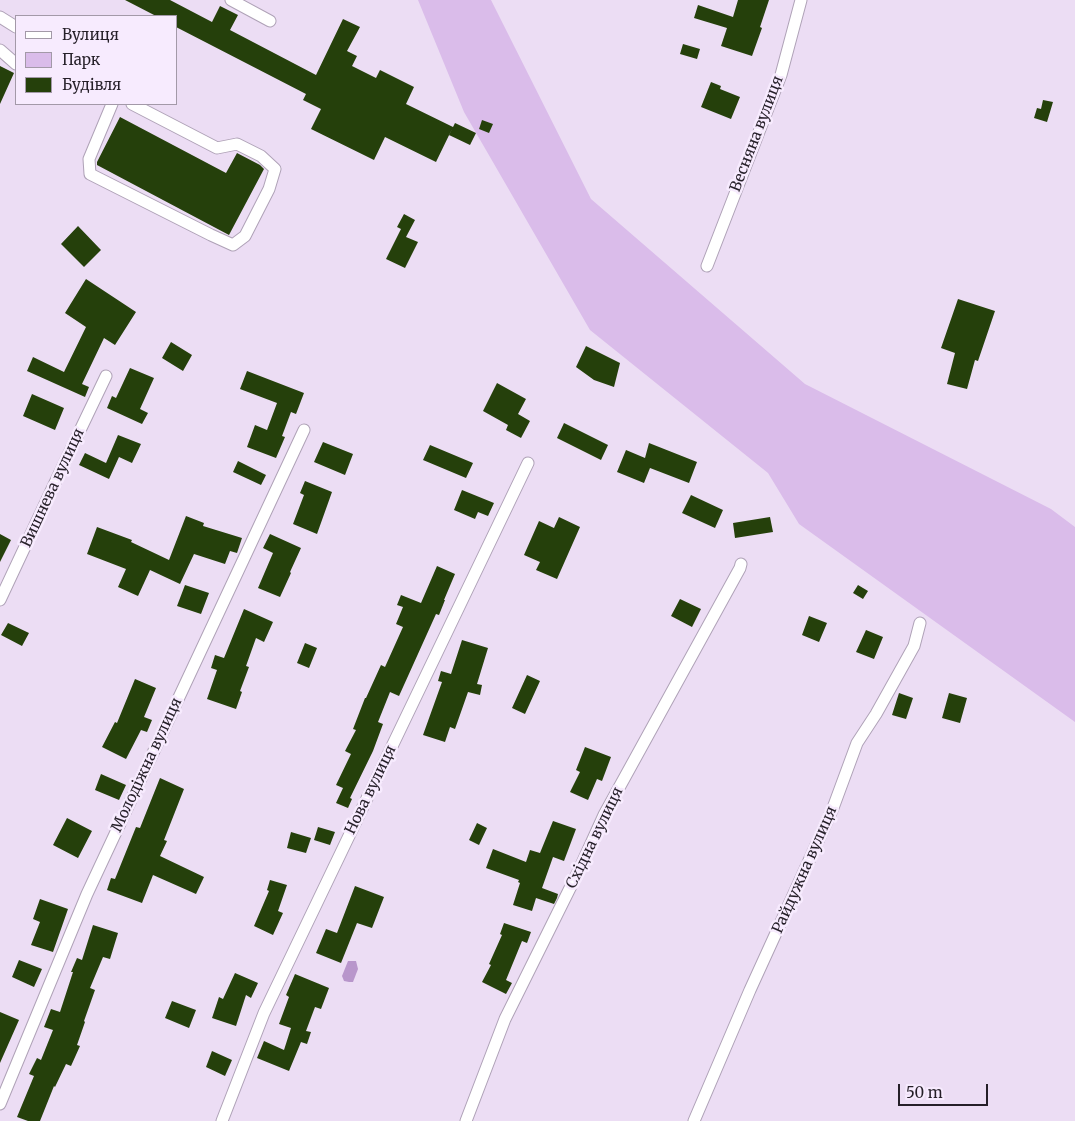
<!DOCTYPE html>
<meta charset="utf-8">
<style>
body{margin:0}
#map{position:relative;width:1075px;height:1121px;overflow:hidden;background:#ecddf4;font-family:Merriweather,serif}
canvas{display:block}
.legend{position:absolute;left:15px;top:15px;width:162px;height:90px;box-sizing:border-box;background:#f7ebfe;border:1px solid #a399a8;margin:0;padding:6px 9px;list-style:none;font-size:15px;color:#251f28}
.legend li{display:flex;align-items:center;gap:10px;height:25px}
.legend b{width:25px;border:1px solid #a399a8}
.scale{position:absolute;left:898px;top:1084px;width:90px;height:22px;box-sizing:border-box;border:2px solid #251f28;border-top:0;padding-left:6px;font-size:15px;line-height:18px;white-space:nowrap;color:#251f28;-webkit-text-stroke:4px #f7ebfe;paint-order:stroke}
</style>
<div id="map">
<canvas width="1075" height="1121"></canvas>
<ul class="legend">
<li><b style="height:6px;background:#fff"></b>Вулиця</li>
<li><b style="height:14px;background:#dabcea"></b>Парк</li>
<li><b style="height:14px;background:#25400b"></b>Будівля</li>
</ul>
<div class="scale">50 m</div>
</div>
<script>
const context = document.querySelector('canvas').getContext('2d');
context.lineJoin = 'round';
function paint(path, color) { context.fillStyle = color; context.fill(path, 'evenodd'); }
function strokePath(path, color, width, dash) { context.strokeStyle = color; context.lineWidth = width; context.lineCap = dash ? 'butt' : 'round'; context.setLineDash(dash || []); context.stroke(path); }
function write(font, color, halo, rows, align = 'center') {
  context.font = font + ' Merriweather,serif'; context.lineWidth = 5; context.setLineDash([]); context.textBaseline = 'middle'; context.strokeStyle = halo; context.fillStyle = color; for (const [text, x, y, turn = 0] of rows) {
    context.save(); context.translate(x, y); context.rotate((+turn || 0) * Math.PI / 180); context.textAlign = isNaN(turn) ? turn : align; if (halo) context.strokeText(text, 0, 0); context.fillText(text, 0, 0); context.restore();
  }
}
paint(new Path2D(`
 M418,0h73l100,199 214,185 246,125 24,18v195l-276,-198 -31,-51 -178,-143 -126,-218z`), '#dabcea');
paint(new Path2D(`
 M348,961h8l2,8 -5,13h-4l-5,-1 -2,-5z`), '#b896cb');
paint(new Path2D(`
 M125,0h45l42,22 8,-16 18,9 -8,15 86,45 27,-56 17,8 -13,24 10,5 -5,10 24,12 4,-8 34,17 -8,17 47,23 -17,35 -51,-25 -11,23 -63,-31 10,-20 -18,-9 3,-6 -130,-67v-11h-20z
 M738,0h31l-9,27 2,1 -10,28 -31,-10 6,-18 -33,-10 4,-13 35,12z
 M683,44l17,5 -3,10 -17,-5z
 M0,66l14,7 -14,31z
 M711,82l10,4 -1,3 20,8 -9,22 -30,-12z
 M1043,100l10,2 -6,20 -13,-4 3,-10 4,1z
 M120,117l106,56 11,-20 23,12 4,4 -35,66 -132,-70v-3z
 M482,120l11,4 -4,9 -10,-4z
 M455,123l21,10 -6,12 -21,-10z
 M404,214l11,6 -9,17 12,5 -13,26 -19,-9 15,-30 -4,-2z
 M78,226l23,24 -17,17 -23,-23z
 M86,279l50,33 -21,33 -11,-7 -22,46 7,3 -4,10 -58,-26 6,-14 31,15 22,-45 -21,-14z
 M958,299l37,12 -17,50 -3,-1 -8,29 -20,-5 8,-31 -14,-5z
 M171,342l21,13 -9,16 -21,-13z
 M586,346l34,17 -6,24 -20,-7 -18,-13z
 M130,368l24,10 -14,31 8,4 -6,11 -35,-16 5,-12 4,2z
 M247,371l57,22 -8,21 -5,-2 -9,24 3,1 -9,21 -29,-11 8,-22 12,5 10,-27 -37,-14z
 M497,383l29,16 -8,15 12,7 -9,17 -15,-8 2,-5 -25,-14z
 M32,394l32,14 -9,22 -32,-14z
 M564,423l44,22 -7,15 -44,-22z
 M118,435l23,9 -9,19 -13,-6 -10,22 -30,-14 6,-12 21,10z
 M323,442l30,12 -8,21 -31,-13z
 M649,443l48,19 -8,21 -39,-15 -6,15 -27,-11 9,-22 19,8z
 M430,445l43,18 -7,15 -43,-18z
 M238,461l28,14 -5,10 -28,-13z
 M305,481l27,11 -15,42 -24,-10 11,-29 -4,-2z
 M462,490l32,13 -6,13 -10,-4 -3,7 -21,-9z
 M691,495l32,15 -8,18 -33,-15z
 M186,516l18,7 -1,3 39,12 -5,15 -7,-2 -5,13 -31,-10 -14,30 -30,-14 -12,26 -20,-9 8,-18 -39,-15 10,-27 35,13 -1,2 38,18z
 M559,517l21,10 -23,52 -21,-9 4,-8 -16,-7 15,-34 15,7z
 M770,517l3,15 -38,6 -2,-15z
 M0,534l11,6 -11,22z
 M270,534l31,14 -11,24 1,1 -11,24 -22,-9 15,-35 -10,-5z
 M437,566l18,8 -11,26h1l-6,15 -3,-1 -37,82 -9,-4 -12,30 5,2 -10,27 -23,47 2,1 -4,9 -12,-5 7,-15 -7,-3 15,-31 -6,-3 11,-21 -3,-1 12,-31h1l15,-33 4,2 18,-40 -7,-3 7,-17 -6,-2 4,-10 20,8z
 M185,585l24,8 -8,21 -24,-8z
 M858,585l10,6 -5,8 -10,-6z
 M680,599l21,10 -9,18 -21,-11z
 M244,609l29,13 -9,20 -8,-4 -10,28 3,1 -9,24 2,1 -6,17 -29,-10 10,-29 -6,-2 4,-13 9,3z
 M809,616l18,7 -8,19 -17,-7z
 M8,623l21,10 -7,13 -21,-11z
 M866,630l17,7 -9,22 -18,-7z
 M462,640l26,8 -11,36 5,1 -2,10 -12,-3 -13,37 -5,-2 -5,15 -22,-7 19,-53 -4,-1 3,-10 10,3z
 M305,643l12,5 -8,20 -12,-5z
 M527,675l13,6 -15,33 -13,-6z
 M135,679l21,9 -12,29 8,3 -5,12 -6,-2 -15,29 -24,-12 13,-25 2,1z
 M899,693l14,5 -7,21 -14,-4z
 M949,693l18,5 -7,25 -18,-5z
 M585,747l26,10 -9,24 -5,-2 -9,21 -18,-8 10,-20 -4,-2z
 M101,774l25,11 -7,15 -24,-10z
 M160,778l24,11 -20,51 3,1 -7,15 44,21 -8,17 -43,-19 -11,28 -35,-13 4,-12 4,1 21,-52 4,1z
 M67,818l25,13 -14,27 -25,-13z
 M553,821l23,8 -12,32 -11,-4 -11,31 16,6 -1,4 -3,6 -18,-6 -4,13 -19,-6 7,-22 -2,-1 1,-2 -33,-12 7,-19 33,13 4,-12 10,3z
 M477,823l10,5 -8,17 -10,-5z
 M318,827l17,5 -5,13 -16,-5z
 M291,832l20,6 -5,15 -19,-5z
 M270,880l17,5 -9,26 5,2 -10,22 -19,-9 15,-35 -2,-1z
 M355,886l29,11 -12,31 -15,-5 -16,40 -25,-10 10,-24 11,4z
 M40,899l28,10 -15,43 -22,-7 9,-23 -7,-3z
 M504,923l27,9 -4,11 -5,-2 -16,39 6,3 -6,11 -24,-12 9,-17 -2,-1 13,-29 -2,-1z
 M93,925l25,8 -8,26 -7,-2 -13,31 5,2 -11,31 1,1 -8,23 3,1 -9,20 -5,-2 -11,23 -1,-1 -14,35h-12l-11,-4 17,-41 -5,-2 8,-16 4,2 12,-30 -9,-3 7,-18 9,3 13,-40h-2l6,-14 5,2z
 M19,960l23,9 -8,18 -22,-10z
 M235,973l23,10 -7,15 -5,-3 -10,31 -24,-8 7,-21 4,2z
 M295,974l34,14 -8,21 -6,-2 -9,24 5,1 -4,12 -6,-2 -12,29 -32,-13 7,-17 20,9 7,-22 -12,-4 10,-27 -3,-2z
 M172,1001l24,9 -7,18 -24,-10z
 M0,1012l19,8 -19,43z
 M212,1051l20,9 -7,16 -19,-9z`), '#25400b');
const minor = new Path2D(`
 M231,0l39,21
 M0,17l16,10
 M0,50l16,14
 M112,104l-23,55 1,15 121,61 22,10 12,-9 24,-47 6,-20 -14,-13 -24,-12 -20,4 -85,-44
 M707,266l74,-191 20,-75
 M0,600l52,-111 54,-113
 M0,1104l87,-210 217,-464
 M222,1121l42,-108 264,-550
 M466,1121l39,-102 74,-149 25,-55 136,-247 1,-4
 M694,1121l56,-131 83,-182 24,-65 19,-29 38,-68 6,-23`);
strokePath(minor, '#afa2b7', 13);
strokePath(minor, '#fff', 11);
write('15px', '#251f28', '#f7ebfe', [
 ["Весняна вулиця",757,134,-69],
 ["Вишнева вулиця",53,488,-65],
 ["Молодіжна вулиця",147,765,-65],
 ["Нова вулиця",371,790,-64],
 ["Східна вулиця",595,838,-64],
 ["Райдужна вулиця",805,870,-66]
]);
</script>
